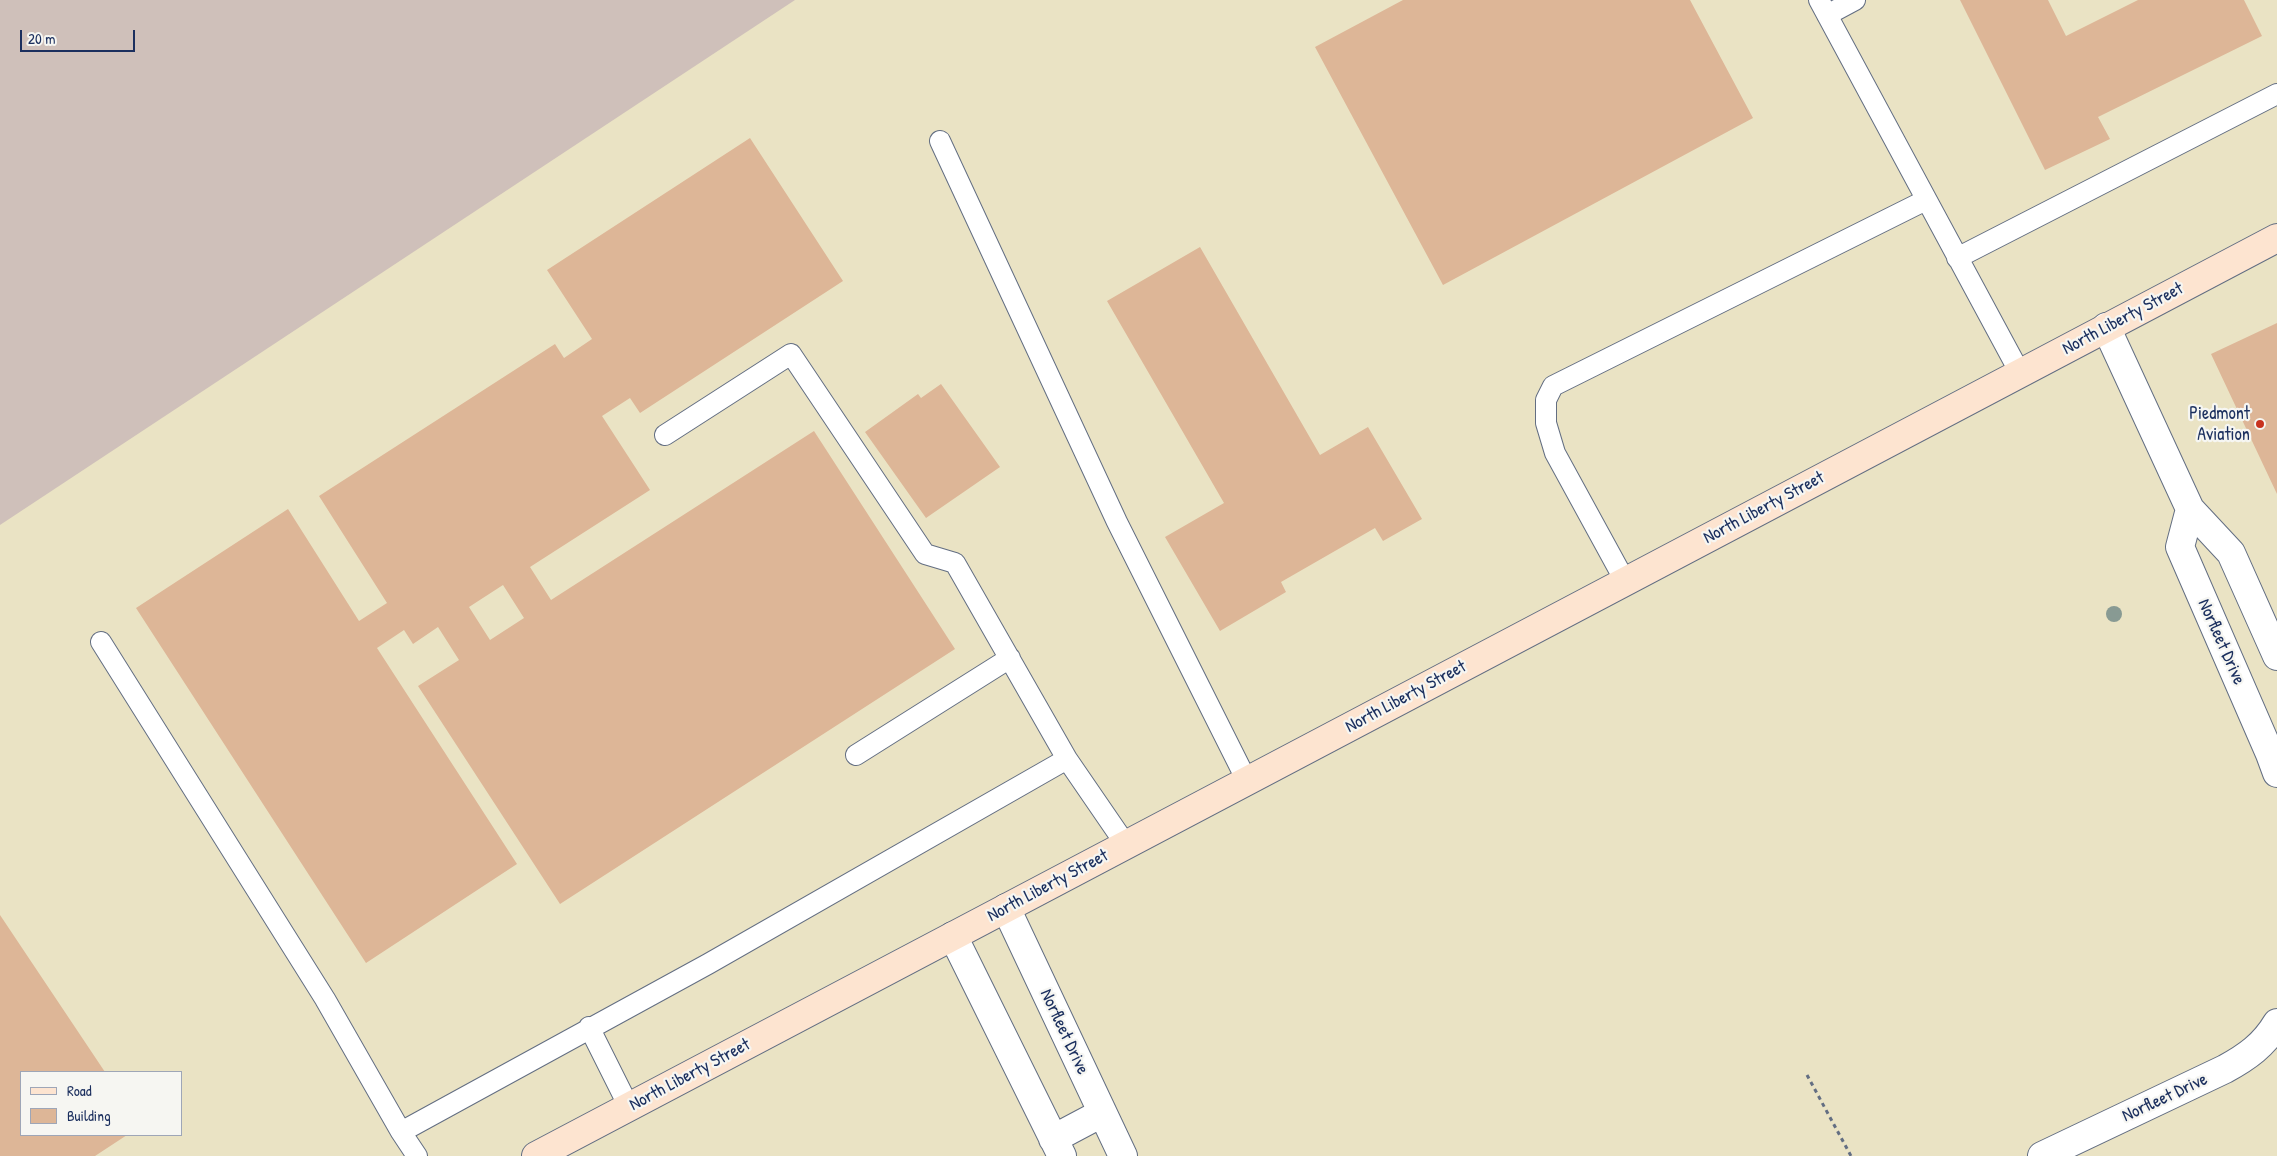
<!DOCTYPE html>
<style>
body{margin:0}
#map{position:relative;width:2277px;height:1156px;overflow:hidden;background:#eae3c4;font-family:"Patrick Hand",sans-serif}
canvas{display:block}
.legend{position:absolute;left:20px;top:1071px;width:162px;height:65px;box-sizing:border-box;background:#f6f6f2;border:1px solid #9ea6b7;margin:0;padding:6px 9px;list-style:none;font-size:15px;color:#1b2f5e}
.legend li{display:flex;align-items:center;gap:10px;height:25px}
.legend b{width:25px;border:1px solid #9ea6b7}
.scale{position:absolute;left:20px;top:30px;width:115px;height:22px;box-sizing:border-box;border:2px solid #1b2f5e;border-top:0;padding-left:6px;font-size:15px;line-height:18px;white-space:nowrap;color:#1b2f5e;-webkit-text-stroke:4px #f6f6f2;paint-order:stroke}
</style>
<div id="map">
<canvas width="2277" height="1156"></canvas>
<ul class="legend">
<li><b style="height:6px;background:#fde4d0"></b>Road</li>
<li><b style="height:14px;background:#ddb697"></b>Building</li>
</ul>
<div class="scale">20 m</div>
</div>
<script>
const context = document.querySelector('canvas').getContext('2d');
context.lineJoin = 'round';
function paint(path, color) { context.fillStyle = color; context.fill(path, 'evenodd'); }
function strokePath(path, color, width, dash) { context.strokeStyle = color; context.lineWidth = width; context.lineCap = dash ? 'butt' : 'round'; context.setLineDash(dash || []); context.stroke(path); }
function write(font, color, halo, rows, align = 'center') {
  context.font = font + ' "Patrick Hand",sans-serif'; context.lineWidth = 4.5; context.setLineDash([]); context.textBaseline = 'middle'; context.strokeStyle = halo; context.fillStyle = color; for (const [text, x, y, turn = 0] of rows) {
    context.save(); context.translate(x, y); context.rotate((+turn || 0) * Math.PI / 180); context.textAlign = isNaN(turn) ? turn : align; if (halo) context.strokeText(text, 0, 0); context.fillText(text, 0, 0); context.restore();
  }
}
paint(new Path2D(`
 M0,0h795l-795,525z`), '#cfc0ba');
paint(new Path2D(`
 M1403,0h287l63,118 -310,167 -128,-238z
 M1960,0h88l18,36 72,-36h106l18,36 -164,81 12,22 -65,31z
 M750,138l93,143 -203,132 -10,-15 -28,18 48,74 -120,77 21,33 263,-169 141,218 -395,255 -142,-218 41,-26 -21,-33 -25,17 -9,-14 -27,18 140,216 -151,99 -230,-355 152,-99 71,112 28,-18 -68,-107 236,-152 9,14 28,-19 -45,-69zM503,585l21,33 -34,22 -21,-33z
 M1200,247l120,208 48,-28 54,92 -39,22 -8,-13 -94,54 5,10 -66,39 -55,-94 59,-34 -117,-202z
 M2277,323v171l-66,-140z
 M941,384l59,83 -74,51 -61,-86 53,-38 3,4z
 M0,915l105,157h-84v63h106l-32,21h-95z`), '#ddb697');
const service = new Path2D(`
 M1819,0l201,373
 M1827,15l28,-15
 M940,141l177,381 130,259
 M1957,258l320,-164
 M665,435l126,-81 134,200 30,9 112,196
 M1625,581l-70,-128 -9,-30v-23l7,-14 373,-186
 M101,642l224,357 76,133
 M856,755l154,-97
 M589,1027l40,80
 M417,1156l-16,-24 307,-168 359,-205 59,86`);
const minor = new Path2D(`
 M2106,327l84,182 41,44 46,103
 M2190,509l-10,38 90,207 7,19
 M1006,908l117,248
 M953,936l109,220
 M1053,1139l49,-26
 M2042,1156l183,-87c22,-12 39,-24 52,-46`);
const secondary = new Path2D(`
 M536,1156l1741,-918`);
strokePath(service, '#636e82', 22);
strokePath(minor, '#636e82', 30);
strokePath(secondary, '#636e82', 30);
strokePath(new Path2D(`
 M1807,1075l44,81`), '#636e82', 3, [4, 4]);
strokePath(service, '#fff', 20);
strokePath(minor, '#fff', 28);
strokePath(secondary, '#fde4d0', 28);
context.fillStyle = '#889a93';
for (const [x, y] of [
 [2114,614]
]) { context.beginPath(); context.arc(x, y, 8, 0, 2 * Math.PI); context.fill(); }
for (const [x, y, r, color] of [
 [2260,424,5,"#c8321e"]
]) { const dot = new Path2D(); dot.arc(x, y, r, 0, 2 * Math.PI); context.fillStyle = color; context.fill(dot); strokePath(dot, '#f6f6f2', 2); }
write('18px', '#1b2f5e', '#f6f6f2', [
 ["North Liberty Street",2123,319,-28],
 ["North Liberty Street",1764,508,-28],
 ["Norfleet Drive",2221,642,66],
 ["North Liberty Street",1406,697,-28],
 ["North Liberty Street",1048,886,-28],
 ["Norfleet Drive",1064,1032,65],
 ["North Liberty Street",690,1075,-28],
 ["Norfleet Drive",2165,1098,-25]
]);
write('18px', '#1b2f5e', '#f6f6f2', [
 ["Piedmont",2250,414],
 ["Aviation",2250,435]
], 'right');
</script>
